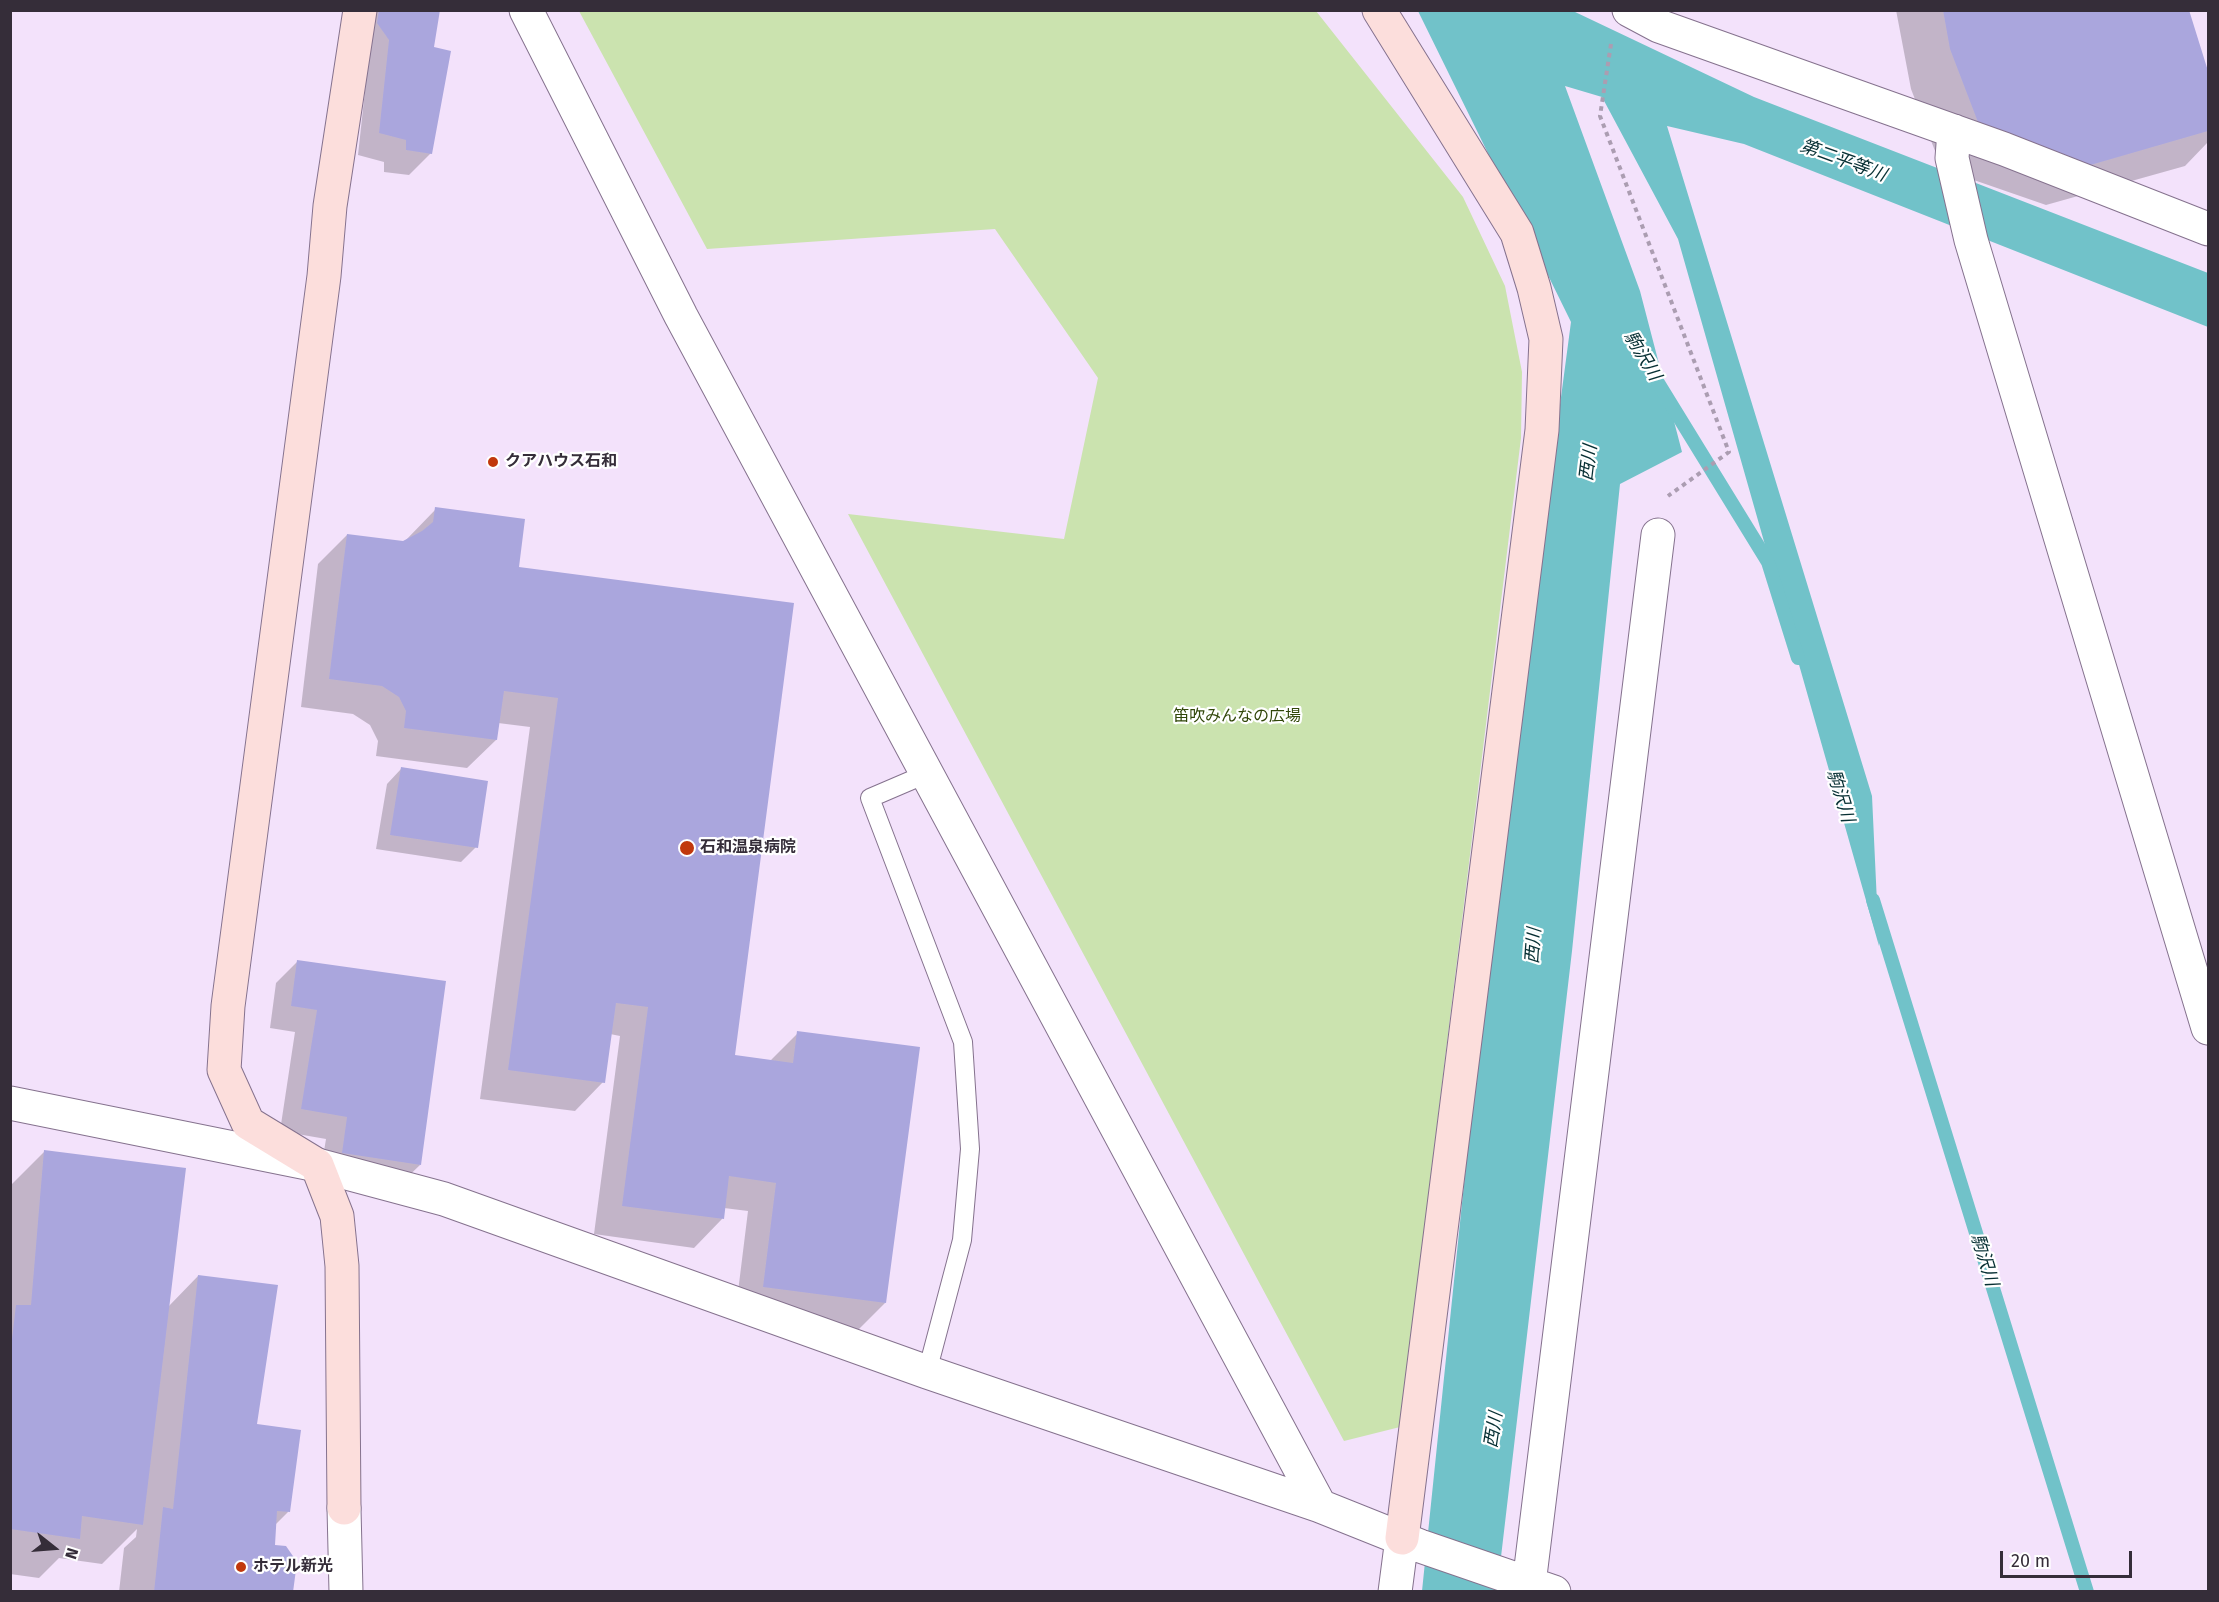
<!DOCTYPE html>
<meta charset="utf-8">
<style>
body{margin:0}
#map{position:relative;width:2219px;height:1602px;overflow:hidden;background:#f3e2fb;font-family:"Fira Sans",sans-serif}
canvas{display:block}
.frame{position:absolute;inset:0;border:12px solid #352d39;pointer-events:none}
.north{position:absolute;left:24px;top:1518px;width:60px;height:60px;-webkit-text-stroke:4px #fff;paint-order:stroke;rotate:107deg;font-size:16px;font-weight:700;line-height:24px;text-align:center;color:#352d39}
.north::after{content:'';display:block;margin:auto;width:21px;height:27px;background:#352d39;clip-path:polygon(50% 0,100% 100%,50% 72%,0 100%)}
.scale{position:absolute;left:2000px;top:1551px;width:132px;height:27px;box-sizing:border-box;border:3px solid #352d39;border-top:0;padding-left:8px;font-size:18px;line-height:21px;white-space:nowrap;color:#352d39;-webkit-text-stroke:4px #fff;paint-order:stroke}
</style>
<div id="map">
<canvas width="2219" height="1602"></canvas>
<div class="frame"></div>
<div class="north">N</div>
<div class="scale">20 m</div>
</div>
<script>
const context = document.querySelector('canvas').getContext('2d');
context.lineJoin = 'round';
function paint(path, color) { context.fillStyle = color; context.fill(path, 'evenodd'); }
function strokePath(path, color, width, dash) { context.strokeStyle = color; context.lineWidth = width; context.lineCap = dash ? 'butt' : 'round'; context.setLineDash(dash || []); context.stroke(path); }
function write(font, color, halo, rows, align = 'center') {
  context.font = font + ' "Fira Sans","Noto Sans JP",sans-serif'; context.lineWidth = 4.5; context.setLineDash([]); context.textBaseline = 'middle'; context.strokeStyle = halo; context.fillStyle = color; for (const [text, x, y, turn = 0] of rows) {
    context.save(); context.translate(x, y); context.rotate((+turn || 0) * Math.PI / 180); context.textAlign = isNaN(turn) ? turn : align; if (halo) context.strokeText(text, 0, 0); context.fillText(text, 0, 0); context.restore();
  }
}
paint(new Path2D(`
 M579,11h737l147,186 42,89 17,86 -1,66 -121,989 -56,14 -496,-927 216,25 34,-161 -103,-149 -288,20z`), '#cbe3af');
paint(new Path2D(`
 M1418,11h155l181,86 454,176v54l-464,-183 -77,-18 205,670 7,150 -201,-707 -76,-142 -37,-11 75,205 42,161 -62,32 -48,467 -75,640h-75l68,-659 81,-610z`), '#71c2c9');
paint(new Path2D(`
 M361,10h78l-6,39 -2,104 -22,22 -25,-3v-10l-26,-7 10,-92z
 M1896,10h291l21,66v66l-23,24 -139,39 -104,-36 -31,-80z
 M436,509l81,59 216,488 37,5 28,-28 87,270 -29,29 -121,-16 13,-105 -24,-3 -2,11 -28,29 -100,-14 26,-198 -10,-2 -7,48 -28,29 -95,-12 50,-372 -32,-4 -2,17 -29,28 -91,-12 2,-15 -8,-16 -17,-11 -52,-7 17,-143 29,-29 57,7z
 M401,769l75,78 -15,15 -85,-13 11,-65z
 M298,961l122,204 -23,22 -77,-12 6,-36 -46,-8 15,-99 -25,-4 6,-45z
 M44,1152l124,155 30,-31 90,236 -13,13 -1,21 17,46h-172l5,-44 12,-11 1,-8 -35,35 -43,-6 -20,20 -29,-4v-388z`), '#0003');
strokePath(new Path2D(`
 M1658,383l110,179 30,96
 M1873,900l214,692`), '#71c2c9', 14);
paint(new Path2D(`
 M379,10h61l-6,37 17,4 -19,103 -26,-4v-10l-27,-7 10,-93 -12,-17z
 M1943,10h246l19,61v60l-121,35 -106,-36 -31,-81z
 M435,507l90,12 -6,48 275,36 -59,452 58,8 4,-32 123,16 -34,256 -123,-16 13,-104 -47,-7 -5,43 -102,-13 26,-199 -32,-4 -11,80 -97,-13 50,-372 -54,-7 -7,49 -93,-12 2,-17 -7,-14 -17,-11 -53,-7 18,-145 56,7 19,-10 11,-9z
 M401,767l87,14 -10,67 -88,-13z
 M297,960l149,21 -25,184 -79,-12 5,-36 -46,-8 16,-99 -26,-4z
 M44,1150l142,18 -43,357 -61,-9 -2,23 -70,-10v-173l6,-51h15z
 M198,1275l80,10 -21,139 44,6 -11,82 -13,-1 -2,34 11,1 11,16 -4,30h-139l9,-85 10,2z`), '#aaa6dd');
const lane = new Path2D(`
 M926,774l-56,24 93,244 7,107 -8,91 -35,132`);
const street = new Path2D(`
 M526,10l155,306 639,1190
 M1629,10l30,16 345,123 204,80
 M1954,131l-2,27 19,82 237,788
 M10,1103l307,62 127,34 483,173 393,134 100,40 134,46
 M344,1508l2,84
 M1395,1592l7,-54
 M1528,1592l130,-1057`);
const secondary = new Path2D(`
 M1379,10l138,223 17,55 12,51 -4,91 -140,1108
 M344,1508l-2,-242 -5,-50 -20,-51 -69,-42 -24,-53 4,-64 96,-730 6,-70 30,-196`);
strokePath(lane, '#85728e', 20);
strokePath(street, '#85728e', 35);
strokePath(secondary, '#85728e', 35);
strokePath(new Path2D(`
 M1611,44l-11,72 129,336 -61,44`), '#ab9db1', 4, [4.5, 4.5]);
strokePath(lane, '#fff', 18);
strokePath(street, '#fff', 33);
strokePath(secondary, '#fcdedc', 33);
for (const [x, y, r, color] of [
 [493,462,6,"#c1380c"],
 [687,848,8,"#c1380c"],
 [241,1567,6,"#c1380c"]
]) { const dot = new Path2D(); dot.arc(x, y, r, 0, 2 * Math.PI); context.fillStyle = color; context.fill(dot); strokePath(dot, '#fff', 2); }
write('bold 16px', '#352d39', '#fff', [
 ["クアハウス石和",505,462],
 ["石和温泉病院",700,848],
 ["ホテル新光",253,1567]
], 'left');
write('16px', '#314709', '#fff', [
 ["笛吹みんなの広場",1237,717]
]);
write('italic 18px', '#062f33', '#fff', [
 ["第二平等川",1843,161,20],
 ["駒沢川",1642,356,59],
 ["西川",1589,463,-83],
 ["駒沢川",1840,796,73],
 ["西川",1534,946,-86],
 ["駒沢川",1984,1260,73],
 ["西川",1494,1430,-81]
]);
</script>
